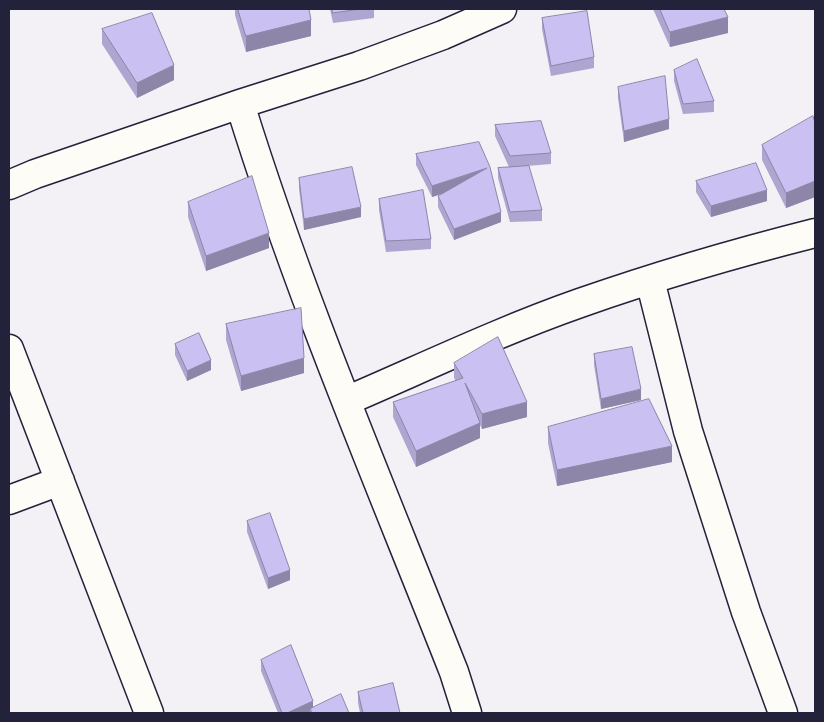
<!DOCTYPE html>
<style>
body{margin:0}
#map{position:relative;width:824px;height:722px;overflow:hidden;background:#f3f0f6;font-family:Delius,sans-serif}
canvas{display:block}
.frame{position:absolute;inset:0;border:10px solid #22223b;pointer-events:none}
</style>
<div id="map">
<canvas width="824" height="722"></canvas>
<div class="frame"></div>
</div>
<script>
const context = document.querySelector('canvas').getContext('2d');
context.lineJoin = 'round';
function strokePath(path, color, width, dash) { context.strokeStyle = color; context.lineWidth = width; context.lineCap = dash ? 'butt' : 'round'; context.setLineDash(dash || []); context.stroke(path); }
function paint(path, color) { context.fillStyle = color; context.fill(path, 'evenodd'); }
const minor = new Path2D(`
 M240,104c60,194 140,380 214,568l13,41
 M9,185l26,-11 205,-70 119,-38 84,-31 59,-26
 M650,280l38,151 58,181 37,101
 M9,349l140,364
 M346,401c77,-33 154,-70 234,-98 77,-27 156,-50 235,-70
 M9,500l51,-19`);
strokePath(minor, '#22223b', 31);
strokePath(minor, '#fdfcf7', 28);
paint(new Path2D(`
 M235,9h74l2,27 -65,16 -11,-37z
 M330,9h44v9l-41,5z
 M653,9h71l4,24 -58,14z
 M542,18l52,39v11l-43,8 -9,-47z
 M102,29l72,51 -37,18 -35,-54z
 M674,70l40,31v11l-31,2 -9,-33z
 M618,87l51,42 -45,13 -6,-44z
 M815,123v74l-29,11 -24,-48v-15z
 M495,125l56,28v11l-36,3 27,43v11l-32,1 -12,-44v-10l11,-1 -14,-31z
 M416,154l85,68 -47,18 -16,-33v-11l6,-3 -12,4 -16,-32z
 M299,178l62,39 -57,13 -5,-41z
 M696,181l71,20 -56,16 -15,-25z
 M379,199l52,40v10l-45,3 -7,-42z
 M188,202l81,46 -63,23 -18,-54z
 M226,324l78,49 -63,18 -15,-51z
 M175,344l36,26 -24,11 -12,-26z
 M594,354l47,46 -40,9 -7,-44z
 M454,363l73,54 -45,12 -2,-4v13l-64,29 -23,-50v-15l63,-21 -2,-3z
 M548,427l124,35 -115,24 -9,-43z
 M247,521l43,59 -22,9 -21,-57z
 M261,660l52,47 36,6h-71l-17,-42z
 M358,692l42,21h-40l-2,-10z`), '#aea5d0');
paint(new Path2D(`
 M728,17v16l-58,14v-15z
 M311,20v16l-65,16v-16z
 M174,65v15l-37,18v-15z
 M669,119v10l-45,13v-11z
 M487,168v11l-55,18v-11z
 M815,181v16l-29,11v-15z
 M767,190v11l-56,16v-11z
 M361,207v10l-57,13v-11z
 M501,212v10l-47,18v-11z
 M269,233v15l-63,23v-15z
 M304,358v15l-63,18v-15z
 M211,360v10l-24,11v-10z
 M641,389v11l-40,9v-10z
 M527,402v15l-45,12v-15z
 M480,423v15l-64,29v-16z
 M672,446v16l-115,24v-16z
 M290,570v10l-22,9v-11z
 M313,701v11l-3,-3v4h-23z`), '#8d86a9');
const building = new Path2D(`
 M238,9h71l2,11 -65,16z
 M332,9h28l-27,4z
 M660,9h64l4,8 -58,15z
 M587,11l7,46 -43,9 -9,-48z
 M152,13l22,52 -37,18 -35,-54z
 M697,59l17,42 -31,3 -9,-34z
 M665,76l4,43 -45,12 -6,-44z
 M813,116l2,7v58l-29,12 -24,-48z
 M541,121l10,32 -41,3 -15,-31z
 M479,142l11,25 11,45 -47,17 -16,-33 49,-28 -55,18 -16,-32z
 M756,163l11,27 -56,16 -15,-25z
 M529,166l13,44 -32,2 -12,-44z
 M352,167l9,40 -57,12 -5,-41z
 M252,176l17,57 -63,23 -18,-54z
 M423,190l8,49 -45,2 -7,-42z
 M301,308l3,50 -63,18 -15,-52z
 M199,333l12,27 -24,11 -12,-27z
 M498,337l29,65 -45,12 -17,-31 15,40 -64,28 -23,-49 70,-24 -9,-15z
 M632,347l9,42 -40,10 -7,-45z
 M649,399l23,47 -115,24 -9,-43z
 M270,513l20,57 -22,8 -21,-57z
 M291,645l22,56 -26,12h-5l-21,-53z
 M393,683l7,30h-37l-5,-21z
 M341,694l8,19h-37l-2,-4z`);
paint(building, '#cac0f2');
strokePath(building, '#8d86a9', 1);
</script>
